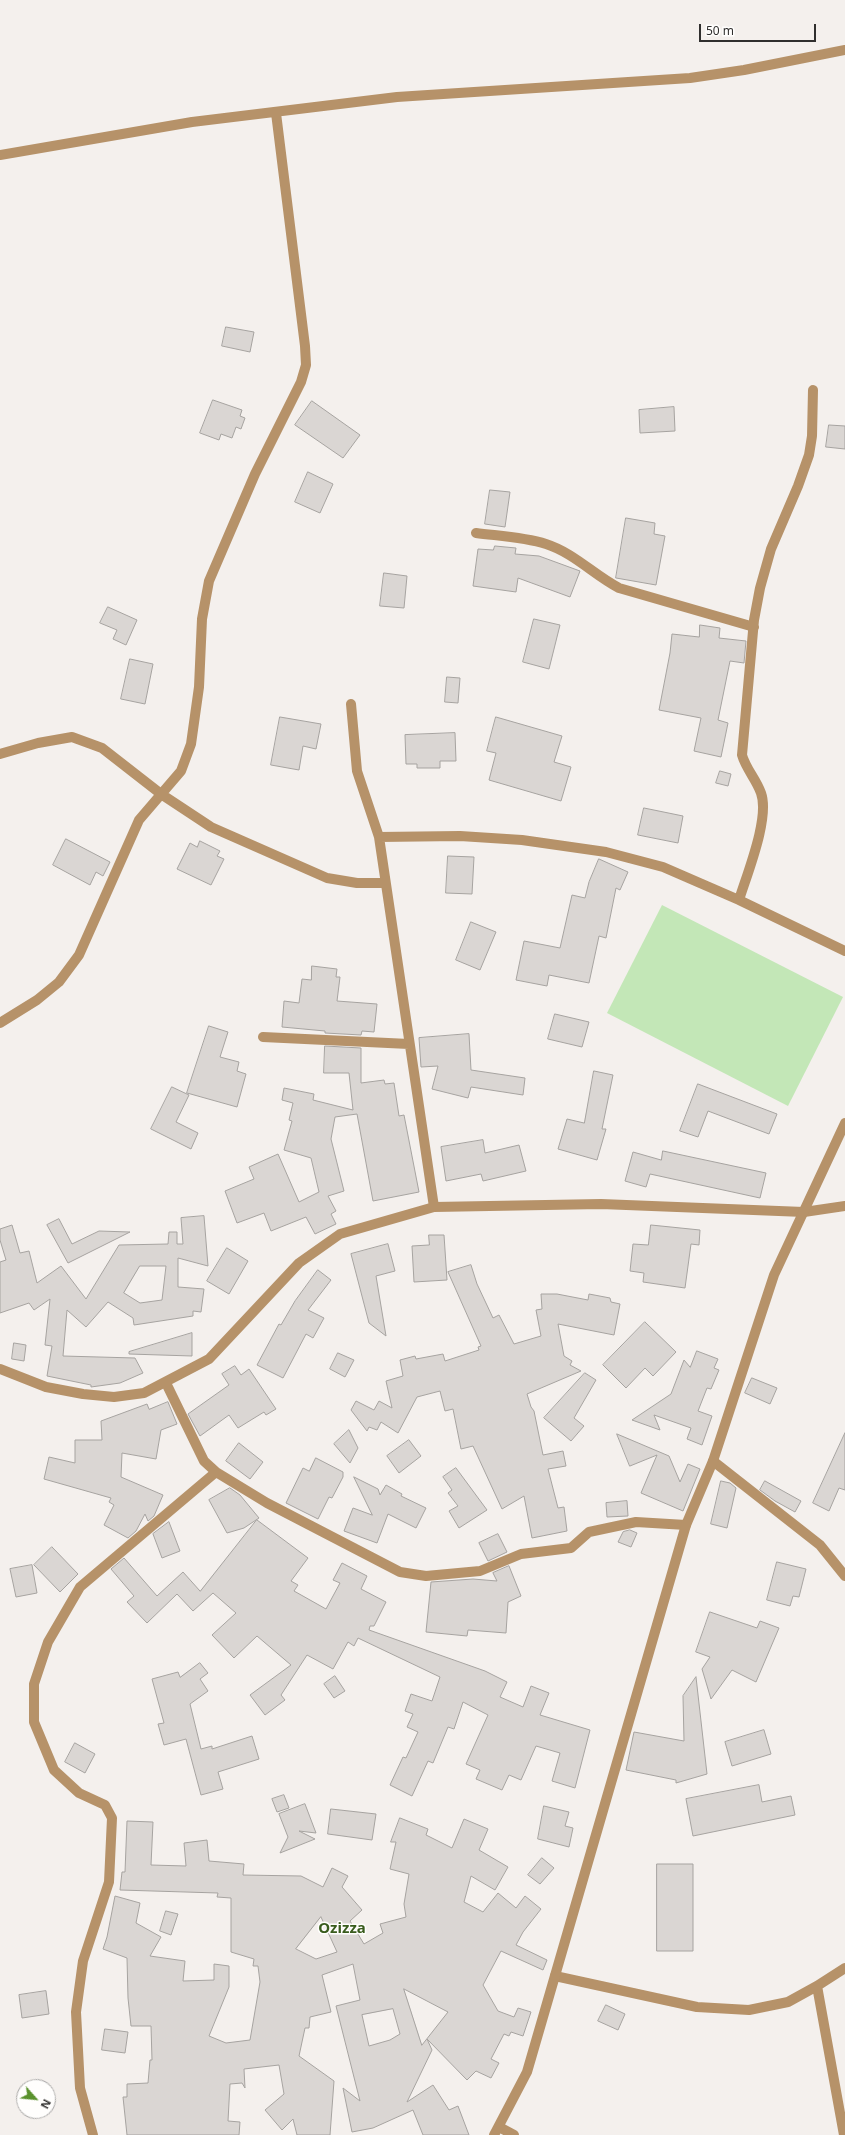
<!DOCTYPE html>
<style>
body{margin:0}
#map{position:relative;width:845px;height:2135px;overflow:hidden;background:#f4f0ed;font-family:"Noto Sans",sans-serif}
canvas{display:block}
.north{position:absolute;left:16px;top:2079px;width:40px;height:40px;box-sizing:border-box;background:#fffefd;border:1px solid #acabaa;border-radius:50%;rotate:117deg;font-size:11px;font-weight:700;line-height:16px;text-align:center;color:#302f2e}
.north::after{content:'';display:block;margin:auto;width:14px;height:18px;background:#5a912c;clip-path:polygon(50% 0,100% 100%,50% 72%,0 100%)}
.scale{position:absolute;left:699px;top:24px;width:117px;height:18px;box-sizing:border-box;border:2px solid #302f2e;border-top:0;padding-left:5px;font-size:12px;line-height:14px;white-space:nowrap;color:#302f2e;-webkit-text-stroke:3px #fffefd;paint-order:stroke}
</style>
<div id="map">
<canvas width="845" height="2135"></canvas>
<div class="north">N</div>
<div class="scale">50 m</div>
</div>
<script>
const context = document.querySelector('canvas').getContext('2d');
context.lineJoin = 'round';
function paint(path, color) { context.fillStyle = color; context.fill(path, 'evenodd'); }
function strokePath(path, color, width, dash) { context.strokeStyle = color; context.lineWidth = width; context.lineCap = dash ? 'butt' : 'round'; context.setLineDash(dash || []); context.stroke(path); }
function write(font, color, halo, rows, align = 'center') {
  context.font = font + ' "Noto Sans",sans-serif'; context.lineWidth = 3; context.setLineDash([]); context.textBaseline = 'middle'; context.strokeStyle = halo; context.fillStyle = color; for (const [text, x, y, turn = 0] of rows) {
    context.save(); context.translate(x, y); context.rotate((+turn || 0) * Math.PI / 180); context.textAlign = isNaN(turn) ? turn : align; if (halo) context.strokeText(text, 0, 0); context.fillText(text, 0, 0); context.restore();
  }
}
paint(new Path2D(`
 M662,905l181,92 -55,109 -181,-93z`), '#c3e7b7');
const building = new Path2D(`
 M226,327l28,5 -4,20 -28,-6z
 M213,400l29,10 -2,6 5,2 -4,11 -5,-2 -4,11 -11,-4 -2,6 -19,-7z
 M312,401l48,34 -17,23 -48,-33z
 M674,407l1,24 -35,2 -1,-23z
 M829,425l16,1v23l-19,-2z
 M308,472l25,12 -13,29 -25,-11z
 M490,490l20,2 -5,35 -20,-3z
 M626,518l29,5 -1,11 11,2 -9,49 -40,-7z
 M495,546l21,2 -1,6 24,2 41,15 -10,26 -52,-19 -2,14 -43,-6 5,-37 15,1z
 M384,573l23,3 -3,32 -24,-2z
 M108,607l29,13 -11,25 -13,-6 4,-9 -17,-7z
 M534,619l26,6 -11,44 -26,-7z
 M700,625l20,3 -1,10 27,3 -2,22 -14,-2 -12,59 10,3 -7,34 -27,-6 7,-33 -42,-8 11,-57 2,-19 27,3z
 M130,659l23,5 -8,40 -24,-5z
 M447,677l13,1 -2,25 -13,-1z
 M280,717l41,7 -5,25 -13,-3 -4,24 -28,-5z
 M496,717l66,19 -8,26 17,5 -10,34 -72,-21 7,-27 -9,-2z
 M455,733l1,28h-16v7h-23v-4h-11l-1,-29z
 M720,771l11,3 -3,12 -12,-3z
 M644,808l39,8 -5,27 -40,-8z
 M66,839l44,23 -7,14 -7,-4 -6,13 -37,-20z
 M200,841l20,10 -3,5 7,3 -13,26 -34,-16 13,-26 7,4z
 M448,856l26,1 -2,37 -26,-1z
 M599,859l29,13 -8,18 -4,-2 -10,50 -7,-2 -10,47 -40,-8 -2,11 -31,-6 8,-39 36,7 12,-53 13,3 4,-16z
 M471,922l25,10 -16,38 -24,-10z
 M312,966l25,3 -1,8h4l-3,24 40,3 -3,28 -12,-1 -1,4 -36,-2v-2l-43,-4 2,-26 15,2 3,-24 9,1z
 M555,1014l34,8 -7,25 -34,-8z
 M209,1026l19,6 -8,25 19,5 -2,9 9,3 -9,33 -50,-14z
 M469,1034l2,36 54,8 -2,17 -52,-8 -3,11 -36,-9 6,-23 -17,1 -2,-29z
 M325,1046l36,2v35l23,-3 1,4 9,-1 5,33 5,-1 15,77 -46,9 -16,-87 -22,3 -4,22 13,52 -16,5 8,15 -5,3 5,10 -21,10 -9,-17 -35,14 -7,-18 -27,10 -12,-32 29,-12 -5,-12 29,-13 21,48 20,-10 -8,-34 -27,-8 8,-29 -3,-1 4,-17 -11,-3 2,-12 30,6 -1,6 40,10 -4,-37h-25z
 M594,1071l19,4 -11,54h4l-9,31 -39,-11 9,-30 17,4z
 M698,1084l79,30 -8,20 -61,-23 -10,26 -18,-6z
 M172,1087l17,8 -13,27 22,11 -7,16 -40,-20z
 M483,1140l2,13 34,-8 7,26 -43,10 -2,-7 -35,7 -5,-34z
 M663,1151l103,22 -6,25 -110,-24 -4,13 -21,-6 8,-29 28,8z
 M204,1216l4,50 -30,-8v29l26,2 -3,23 -8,-1v5l-59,9 -1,-7 -25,-16 -22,25 -19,-17 -4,46 72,2 8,15 -23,10 -29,4v-2l-44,-9 5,-30 -7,-1 5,-46 -16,11 -5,-7 -29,10v-51l6,-2 -6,-20v-11l12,-4 8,28 9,-2 8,32 24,-17 25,33 33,-54 49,-1 1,-12h8v12h6l-2,-26zM140,1266h26l-4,34 -22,3 -16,-10z
 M59,1219l13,25 27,-13 31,1 -62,31 -21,-38z
 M651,1225l49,5 -1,15 -8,-1 -6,44 -42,-6 1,-9 -14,-2 3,-27 15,1z
 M429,1235h15l3,45 -33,2 -2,-36 17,-1z
 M388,1244l7,27 -19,5 10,60 -17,-13 -18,-69z
 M227,1248l21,13 -19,33 -22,-13z
 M471,1265l6,19 16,34 6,-3 15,29 27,-8 -5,-26 6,-1 -1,-15h16l31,6 1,-6 21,4 1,4 9,2 -6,31 -56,-11 6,32 8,5 -2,4 11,6 -54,23 4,13 3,4 9,44 20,-4 3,15 -18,3 10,39 6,-1 3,24 -35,7 -8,-42 -22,13 -29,-63 -12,3 -8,-40 -8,2 -5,-20 -23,6 -19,36 -17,-11 -4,8 -8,-3 -2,4 -16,-21 5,-9 18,9 5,-9 13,7 -6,-27 17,-5 -3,-16 15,-4 1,3 27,-5 2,7 34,-11 -1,-3 3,-1 -33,-74z
 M318,1270l13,10 -23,30 16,8 -11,20 -7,-4 -23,44 -26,-13 22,-41 2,1 14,-24z
 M645,1322l31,30 -23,24 -8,-8 -19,20 -23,-23z
 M192,1333v23l-63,-2v-2z
 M14,1343l12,2 -2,16 -12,-2z
 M697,1351l21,8 -4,9 5,2 -8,19 -4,-1 -9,23 14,5 -10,29 -15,-6 4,-11 -37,-13 6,15 -28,-10 39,-26 13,-34 6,7z
 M338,1353l16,7 -9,17 -15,-8z
 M235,1366l6,9 8,-6 27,40 -10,6 -2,-3 -26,16 -9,-13 -29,21 -12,-22 41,-29 -7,-11z
 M585,1373l11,7 -22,38 10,8 -13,15 -27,-23z
 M752,1378l25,10 -7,16 -25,-11z
 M168,1402l9,22 -16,6 -5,29 -34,-6 -1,24 42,18 -9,21 -6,5 -3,-7 -9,17 -8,7 -24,-13 10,-20 -5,-3 2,-4 -67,-19 5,-22 26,6v-23h27l-1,-19 46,-17 2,5z
 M349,1430l9,18 -8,15 -16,-19z
 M845,1433v57l-6,-2 -10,23 -16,-8z
 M617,1434l52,22 11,26 8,-18 12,5 -17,42 -42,-18 16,-38 -27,11z
 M409,1440l12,16 -22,17 -12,-17z
 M239,1443l24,19 -13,17 -24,-18z
 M316,1458l27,14v5l-11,21 -3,-1 -11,22 -32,-16 17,-35 6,3z
 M456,1468l31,42 -28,18 -10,-17 9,-5 -10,-13 4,-3 -9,-13z
 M354,1477l24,12 2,6 6,-10 16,9 -1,2 25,12 -10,20 -28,-14 -11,29 -33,-12 9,-23 19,7z
 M721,1481l9,2 6,5 -9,40 -16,-4z
 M765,1481l36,20 -6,11 -20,-11 -15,-11z
 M230,1488l10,7 19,23 -15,10 -17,5 -18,-33z
 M627,1501l1,15 -21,1 -1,-14z
 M257,1520l51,38 -17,23 7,4 -4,6 32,18 14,-26 -7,-3 9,-17 25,13 -6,13 25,13 -12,24h-4l-1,4 116,41 22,11 -7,15 23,10 8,-21 18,7 -9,22 50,15 -15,58 -23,-7 8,-28 -24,-7 -15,34 -12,-5 -7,15 -26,-11 4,-9 -14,-6 22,-49 -25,-13 -9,27 -6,-2 -15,36 -5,-2 -16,35 -22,-11 13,-28 3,1 12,-26 -11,-5 6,-13 -8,-3 6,-17 21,7 8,-24 -82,-39 -4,8 -6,-4 -15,27 -26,-14 -26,40 4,5 -20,15 -15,-20 41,-30 -34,-29 -23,22 -22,-23 24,-22 -23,-20 -20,18 -16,-17 -30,29 -20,-21 7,-6 -23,-27 13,-11 33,38 26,-24 17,19z
 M169,1522l11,29 -18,7 -9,-24z
 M630,1530l7,3 -6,14 -13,-5 5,-10z
 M498,1534l9,18 -19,9 -9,-18z
 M52,1547l26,27 -18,18 -26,-27z
 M777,1562l29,7 -7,28 -6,-1 -3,10 -23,-6z
 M32,1565l5,28 -21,4 -6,-28z
 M509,1566l12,30 -13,6 -2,31 -38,-3 -1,6 -41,-4 5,-50 42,-3 24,2 -4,-8z
 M710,1612l47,16 3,-7 19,7 -23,54 -24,-12 -21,29 -9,-30 8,-12 -14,-5z
 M200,1663l8,10 -8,6 8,12 -18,13 11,45 11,-3v3l40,-13 7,23 -41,13 5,17 -22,6 -15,-56 -22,6 -6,-21 6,-1 -12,-44 26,-7 2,5z
 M335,1676l10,15 -11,7 -10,-14z
 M696,1677l11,97 -31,9v-3l-50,-10 8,-38 50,9 -1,-45z
 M764,1730l7,24 -39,12 -7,-24z
 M75,1743l20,11 -10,19 -20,-11z
 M759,1785l3,17 29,-6 4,19 -102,21 -7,-37z
 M284,1795l5,13 -12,4 -5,-13z
 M305,1804l11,29 -17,-2 16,8 -35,14 8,-16 -9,-23z
 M544,1806l25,6 -4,14 8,2 -4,19 -31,-8z
 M331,1809l45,5 -4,26 -44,-6z
 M400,1818l28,11 -2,6 26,13 12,-29 24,10 -9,21 29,17 -13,23 -24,-14 -7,26 19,10 15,-19 18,15 9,-12 16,13 -18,23 -7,13 31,15 -4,10 -42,-19 -18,34 15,26 16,6 4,-9 13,4 -8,24 -12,-4 -2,4 -5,-2 -13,25 8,4 -8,15 -15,-7 -9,9 -40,-41 5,11 -25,52 26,-17 16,25 9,-4 11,29h-46l-10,-25 -40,18 -21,4 -9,-44 17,13 -24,-95 24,-6 -7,-36 -31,11 9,37 -21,5 -1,11h-4l-6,28 35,25 -4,54h-33l-4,-16 -11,11 -17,-20 19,-16 -5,-29 -35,4 1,19 -3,-5 -12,1 -2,37 12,1 -1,13h-112l-4,-38h4v-13l21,-1 2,-23h2l-1,-34h-20l-3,-28 -1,-40 -24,-9 4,-12 8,-41 25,7 -4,20 25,14 -11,19 35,5 -2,20 31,-1v-16l15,2v21l-20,49 17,7 24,-3 10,-58 -2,-16h-5l1,-7 -23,-7v-54l-14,-1 1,-4 -98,-3 2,-18h3l2,-51 26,1 -2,43 35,1 -2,-23 23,-3 2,21 35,3 -1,11 58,1 22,11 9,-19 16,8 -6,11 20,23 -12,11 14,23 19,-11 -3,-9 26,-7 -2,-13 5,-30 -19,-5 6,-27h-5zM321,1917l16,35 -21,7 -20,-10zM404,1989l44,23 -26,33zM393,2009l7,25 -10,6 -21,6 -7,-31z
 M542,1858l12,10 -14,16 -12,-9z
 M657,1864h36v87h-36z
 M166,1911l12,3 -7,21 -11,-4z
 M46,1991l3,23 -27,4 -3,-23z
 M606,2005l19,9 -7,16 -20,-9z
 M105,2029l23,3 -3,21 -23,-3z`);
paint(building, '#dad6d3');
strokePath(building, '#a6a3a0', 1);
strokePath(new Path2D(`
 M0,155l192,-33 205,-25 293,-19 54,-8 101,-20
 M476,533c23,3 48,4 70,11 28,9 48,31 73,44l135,39
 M351,704l6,67 22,66 55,370
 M0,754l38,-11 34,-6 30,11 59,46 50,33 116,51 30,5h28
 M379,837l81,-1 62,4 84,12 57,15 76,33 106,51
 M739,900c8,-26 31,-82 22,-107 -5,-14 -15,-24 -19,-38l12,-135 6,-32 11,-39 27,-63 11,-31 3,-19 1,-46
 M0,1023l37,-23 22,-18 20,-27 60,-135 42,-49 10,-27 8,-57 3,-68 7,-38 46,-107 46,-92 5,-17 -1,-19 -29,-233
 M263,1037l146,7
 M0,1369l46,18 37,7 31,3 30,-4 65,-34 90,-96 41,-29 94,-27 167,-3 203,8 41,-6
 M166,1383l38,78 12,11 51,31 133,69 26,4 54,-5 41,-17 50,-6 18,-16 47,-10 50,3
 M713,1461l107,84 25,31
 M555,1976l142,31 52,3 39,-8 29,-16 28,-18
 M817,1986l27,149
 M499,2127l15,8
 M93,2135l-13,-47 -4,-76 7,-51 26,-79 3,-64 -7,-13 -26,-12 -25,-23 -20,-48v-38l14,-42 32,-55 136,-115`), '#b69269', 10);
strokePath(new Path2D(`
 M494,2135l33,-63 159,-547 27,-64 61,-186 71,-152`), '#b69269', 10);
write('bold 15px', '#395c1d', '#fffefd', [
 ["Ozizza",342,1929]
]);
</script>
